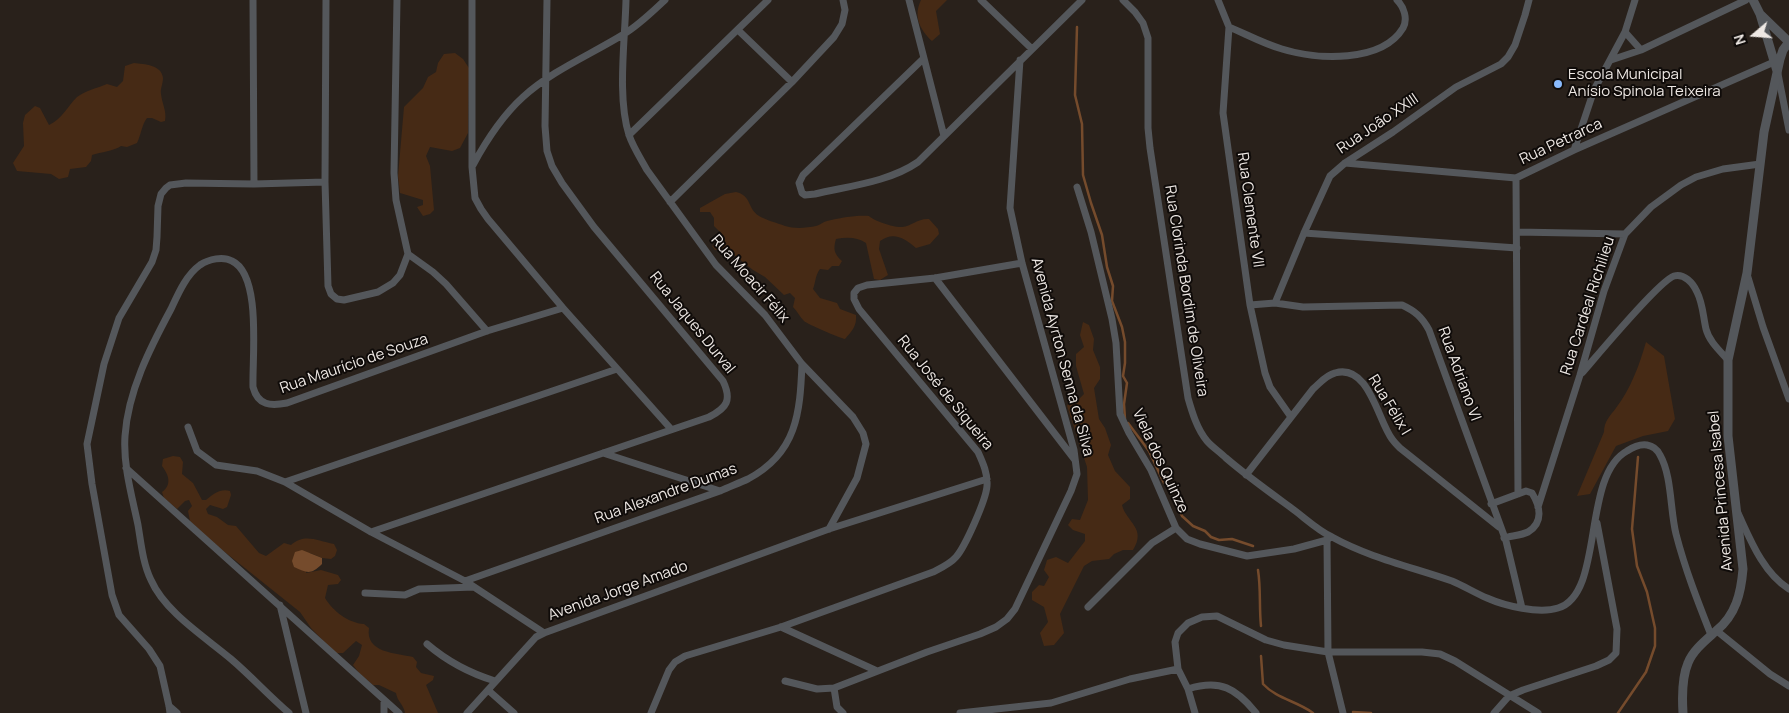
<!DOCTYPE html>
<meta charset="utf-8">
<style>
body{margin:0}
#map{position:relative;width:1789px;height:713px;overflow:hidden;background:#29211b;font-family:Manrope,sans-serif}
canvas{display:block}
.north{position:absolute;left:1729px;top:10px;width:50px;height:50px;-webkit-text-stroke:4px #0f0b09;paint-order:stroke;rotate:252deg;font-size:14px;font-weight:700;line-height:20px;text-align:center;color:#eee8e4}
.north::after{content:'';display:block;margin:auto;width:18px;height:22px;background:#eee8e4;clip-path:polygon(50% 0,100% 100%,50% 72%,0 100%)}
</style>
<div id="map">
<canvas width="1789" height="713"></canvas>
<div class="north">N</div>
</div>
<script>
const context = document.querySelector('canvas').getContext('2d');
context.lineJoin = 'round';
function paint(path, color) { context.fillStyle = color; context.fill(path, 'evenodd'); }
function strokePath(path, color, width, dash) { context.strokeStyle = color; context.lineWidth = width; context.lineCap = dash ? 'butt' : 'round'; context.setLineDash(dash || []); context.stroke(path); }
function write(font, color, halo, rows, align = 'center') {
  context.font = font + ' Manrope,sans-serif'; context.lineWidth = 4; context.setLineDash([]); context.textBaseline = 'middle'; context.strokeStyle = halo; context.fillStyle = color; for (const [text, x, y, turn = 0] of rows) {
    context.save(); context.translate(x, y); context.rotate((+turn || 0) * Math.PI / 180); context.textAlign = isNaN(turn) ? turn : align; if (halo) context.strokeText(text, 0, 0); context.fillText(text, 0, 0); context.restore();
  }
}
paint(new Path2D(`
 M921,0h26l-11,11 4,23 -8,7c-12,-11 -19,-25 -11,-41z
 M455,53l8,6 6,9 -1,65 -8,15 -8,3 -22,-4 -4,9 4,10 4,44 -4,4 -7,2 -6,-9 6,-2v-5l-23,-7 -2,-17 6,-69 19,-19 5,-11 8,-5 2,-9 6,-9z
 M134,63c10,1 28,2 29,15 0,6 -3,11 -2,16 1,10 6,17 4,27l-4,1 -9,-4h-5c-5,6 -6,17 -10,25l-10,4 -6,-1c-7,5 -20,6 -29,9l-1,6 -5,6 -16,2 -2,8 -9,2 -8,-5 -34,-3 -4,-8 11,-17 -1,-23 2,-8 10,-9 5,2 9,17c13,-6 18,-18 28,-28 8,-6 20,-9 30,-13l10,3 6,-6 2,-15z
 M736,192c16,4 11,16 23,24 7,4 18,7 26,10 9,3 22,2 31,0 4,-1 7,-4 11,-5 13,-3 29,-6 42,-5 5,5 26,12 33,11 10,-1 16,-9 27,-8l9,10 1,5 -9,10 -14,4c-11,-10 -23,-17 -36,-7l-1,8 9,26 -8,5 -6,-1 -8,-36c-9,-6 -19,-6 -30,-4 -3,10 -2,15 6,22l-3,5h-7l-4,4 -8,-1c-5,7 -4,12 -7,20l7,9 17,5 3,6 16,6c1,11 -4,16 -11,24 -5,-1 -38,-15 -41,-18 -4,-4 -7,-10 -11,-14l2,-9 -5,-5 -6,2 -19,-18 -12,-7 -25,-20h-13l-3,-4 11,-5 -1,-7 -8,-8v-8l-4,-6h-10v-4l25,-14z
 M1083,322l6,3 5,14 -1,11 7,17v12l-6,9 5,31 6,9 6,17 -3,10 7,16 15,16v12l-8,6c4,17 25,23 11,45h-10l-9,4 -5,5 -17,2 -8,5 -24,48 4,19 -10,12 -10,1 -4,-13 8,-11 -4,-15 -12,-7v-8l7,-7 5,1 5,-9 -5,-7 3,-10 9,-3 12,6 17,-22v-7l-12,-4 -5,-5 4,-6 8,1 8,-20 -1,-33 -20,-61 4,-8 7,2 6,-6 -8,-28v-12l8,-7 -4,-12z
 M1646,342l18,14 11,63 -7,12 -25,5 -27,10 -26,48 -13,2 27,-64c0,-11 6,-16 12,-24 15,-20 23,-42 30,-66z
 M173,456l7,1 3,5 -1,12 11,9 9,17h4c7,-6 15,-12 24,-9l1,4 -4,12 -4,2 -13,-4 -4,4 2,5 9,3 11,8 8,1 23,27 7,3 18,-13 7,2c14,-12 26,-4 43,-1l3,6 -2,6 -4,3 -9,-1 -12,-5 -4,20 15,-3 17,5 3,5 -3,4 -10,1 -3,13c8,13 23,25 39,26l5,4c-4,25 27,25 44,29l4,5 -1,5 5,6 13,3 -1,4 -7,5 12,28h-33c-1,-8 -8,-12 -9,-20l-17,-8h-6l-14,-12 -6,-8 6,-9 3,-11 -6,-4 -13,12h-8l-24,-25 -11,-16 -94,-75 -16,-16 -2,-10 4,-5 -3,-6 -4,1 -8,8 -13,-11 -2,-6c10,-7 7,-17 0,-26l1,-7z`), '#462a15');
paint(new Path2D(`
 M302,550l20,8v6c-11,11 -15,9 -28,3l-2,-6 3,-9z`), '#754b2c');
strokePath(new Path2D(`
 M1077,27l-2,68 7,29 1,51 8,28 11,32 5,32 6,19 -1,15 10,26 3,15v21l-2,13 4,7 -3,21 1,15
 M1128,423l21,28 15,32
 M1176,505l6,11 11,10 12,5 6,6 8,3 13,-1 21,7
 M1258,570c3,19 1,37 3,56
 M1261,656l2,28c14,15 34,17 50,29
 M1353,712l18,1
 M1618,713l28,-41 9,-26v-18l-8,-36 -10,-26 -5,-37 6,-72`), '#754b2c', 2.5);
strokePath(new Path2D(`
 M253,0l1,184
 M326,0l-1,182 3,104 3,8 6,5 7,1 34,-8 15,-9 7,-8 8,-21 -12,-54 -2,-27 3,-173
 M472,0v167l3,31 6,11 7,10 75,89 108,121
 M626,0c-1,41 -9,97 3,135 4,12 12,24 18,35l69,95 49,50 37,49 51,53 10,16 3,11 -9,34 -28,51
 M909,0l35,136
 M981,0l51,49
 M1123,0l12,12 8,11 5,15v90l2,20 38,250c4,14 9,31 19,43 5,6 13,11 19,17 21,18 42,33 64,49 14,10 27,23 42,30 38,21 80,30 120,44 12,5 23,12 35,17 18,8 52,16 71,10 47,-14 23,-132 69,-157 6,-4 13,-7 20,-6 6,1 10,4 13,10 12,21 10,55 16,79 9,35 22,68 35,101
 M1218,0l11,27 -6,86 27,192 15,68 5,14 21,30
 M1229,27c17,7 35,17 53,22 35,11 100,14 121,-21 5,-9 1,-21 -6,-28
 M738,30l54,52
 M1625,32l16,18
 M923,59l-120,116 -4,8 3,10 3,2 10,-1c34,-8 74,-12 103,-32l164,-162
 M1611,60l30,-10 105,-50
 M1778,74l11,56
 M629,135l139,-135
 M1574,150l20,-60 31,-58 10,-32
 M1345,163l171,15 58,-28 200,-88
 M473,165c13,-24 29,-49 50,-68 30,-27 67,-42 101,-63 15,-9 28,-22 41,-34
 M1516,178l2,316
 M1077,187l14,45 21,87 4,24 4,71 9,19 22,37 25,58 11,11 13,5 47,12 47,-7 33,-9 4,-3
 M670,202l122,-120 42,-45 8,-13 3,-14 -2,-10
 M1517,232l108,2
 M1304,233l213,15
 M408,254l25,18 13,12 41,47
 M1747,274l16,53 26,72
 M935,278l140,182
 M1275,303l29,-70 26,-57 15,-13 48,-31 63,-45 45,-23 7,-7 7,-12 10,-30 4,-15
 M1250,305l25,-2 28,4 99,-2c13,6 20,12 27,25l77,211 16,67
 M1582,373c14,-16 77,-92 92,-97 10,-3 19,7 23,16 6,12 6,24 9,37 3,12 13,21 22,31
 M188,427l9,24 19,14 41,6 28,11 86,50 94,49 79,52
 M603,453l117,38
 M126,468l273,245
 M1246,475l67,-86c7,-6 13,-14 22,-16 34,-10 43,48 57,66 2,3 5,6 8,9l99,79
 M285,482l332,-113
 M1491,504l35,-13 6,2c8,13 12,29 -4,39 -6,3 -17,4 -24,6
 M1538,507l42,-132 24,-84 21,-57 26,-27 30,-22 15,-8 27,-8 37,-5
 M1738,513c12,26 25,60 51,76
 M371,532l338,-115c18,-9 23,-17 14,-36l-129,-154 -32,-44 -10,-17 -5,-15 -2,-25 2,-126
 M1327,540l1,112 15,61
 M465,581l255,-90c9,-4 19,-8 28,-12 49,-26 52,-66 54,-115
 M365,593l40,2 14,-6 55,-2
 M280,605l26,108
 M1088,607l64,-64 24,-15
 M781,627l96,44
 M1717,631l53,43 19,12
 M427,644c21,18 42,29 68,37
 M785,681l32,8 17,-1 93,-36 53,-18 16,-7 11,-8 8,-10 56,-118 6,-17 -3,-24 -52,-187 -12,-55 10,-148
 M834,688l3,19 6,6
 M1188,689c32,-10 48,-1 68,24
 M488,690l26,23
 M384,700v13
 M169,706l8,7
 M170,713l-1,-7 -9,-40 -11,-17 -30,-34 -7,-20 -20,-111 -5,-40 17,-80 15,-46 33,-56 4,-12 1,-13 1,-31 3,-12 5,-6 4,-3 16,-2 68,1 71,-2
 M289,713c-20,-17 -38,-37 -58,-54 -26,-22 -66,-47 -80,-79 -8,-16 -10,-37 -13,-55 -6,-29 -15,-59 -13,-89 3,-45 25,-88 46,-127 7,-15 15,-34 29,-44 9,-6 23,-9 32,-4 30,14 20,97 21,126 5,19 18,19 34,16l200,-72 76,-23
 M467,713l69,-76 8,-4 285,-104 158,-50
 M651,713l18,-43 6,-8 10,-6 96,-29 152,-55c8,-4 17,-8 23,-15 9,-10 30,-57 31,-71 1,-12 -4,-23 -9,-34l-119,-143 -5,-10v-6l4,-5 9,-3 68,-7 87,-15
 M960,713l91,-10 79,-24 48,-10
 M1195,713l-7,-24 -10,-20 -3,-27 3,-9 10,-10 14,-6 15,-1 49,24 18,5 44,7h94l18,2 15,7 83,52
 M1494,713l15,-17 14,-6 73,-24 13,-6 7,-7 1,-24 -20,-106`), '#54575b', 7);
strokePath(new Path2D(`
 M1753,0l7,14 17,57
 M1683,713c-1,-16 -1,-36 5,-50 5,-13 18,-23 28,-32 20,-16 25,-38 27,-62l-15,-133v-76l19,-87 17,-141 16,-73 3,-9 6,-8 -29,-28`), '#54575b', 9);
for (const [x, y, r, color] of [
 [1558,84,5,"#89bafc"]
]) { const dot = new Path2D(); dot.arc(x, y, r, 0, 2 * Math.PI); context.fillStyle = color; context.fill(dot); strokePath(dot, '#0f0b09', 2); }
write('15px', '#eee8e4', '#0f0b09', [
 ["Escola Municipal",1568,75],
 ["Anísio Spinola Teixeira",1568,92]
], 'left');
write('15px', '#eee8e4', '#0f0b09', [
 ["Rua João XXIII",1378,124,-34],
 ["Rua Petrarca",1561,142,-25],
 ["Rua Clemente VII",1250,210,82],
 ["Rua Moacir Félix",750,279,49],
 ["Rua Clorinda Bordim de Oliveira",1186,291,81],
 ["Rua Cardeal Richilieu",1588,306,-72],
 ["Rua Jaques Durval",692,323,51],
 ["Avenida Ayrton Senna da Silva",1062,357,75],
 ["Rua Maurício de Souza",354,364,-19],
 ["Rua Adriano VI",1459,374,70],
 ["Rua José de Siqueira",945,393,51],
 ["Rua Félix I",1389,405,59],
 ["Viela dos Quinze",1160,461,65],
 ["Avenida Princesa Isabel",1721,491,-95],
 ["Rua Alexandre Dumas",666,494,-20],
 ["Avenida Jorge Amado",618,591,-20]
]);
</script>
